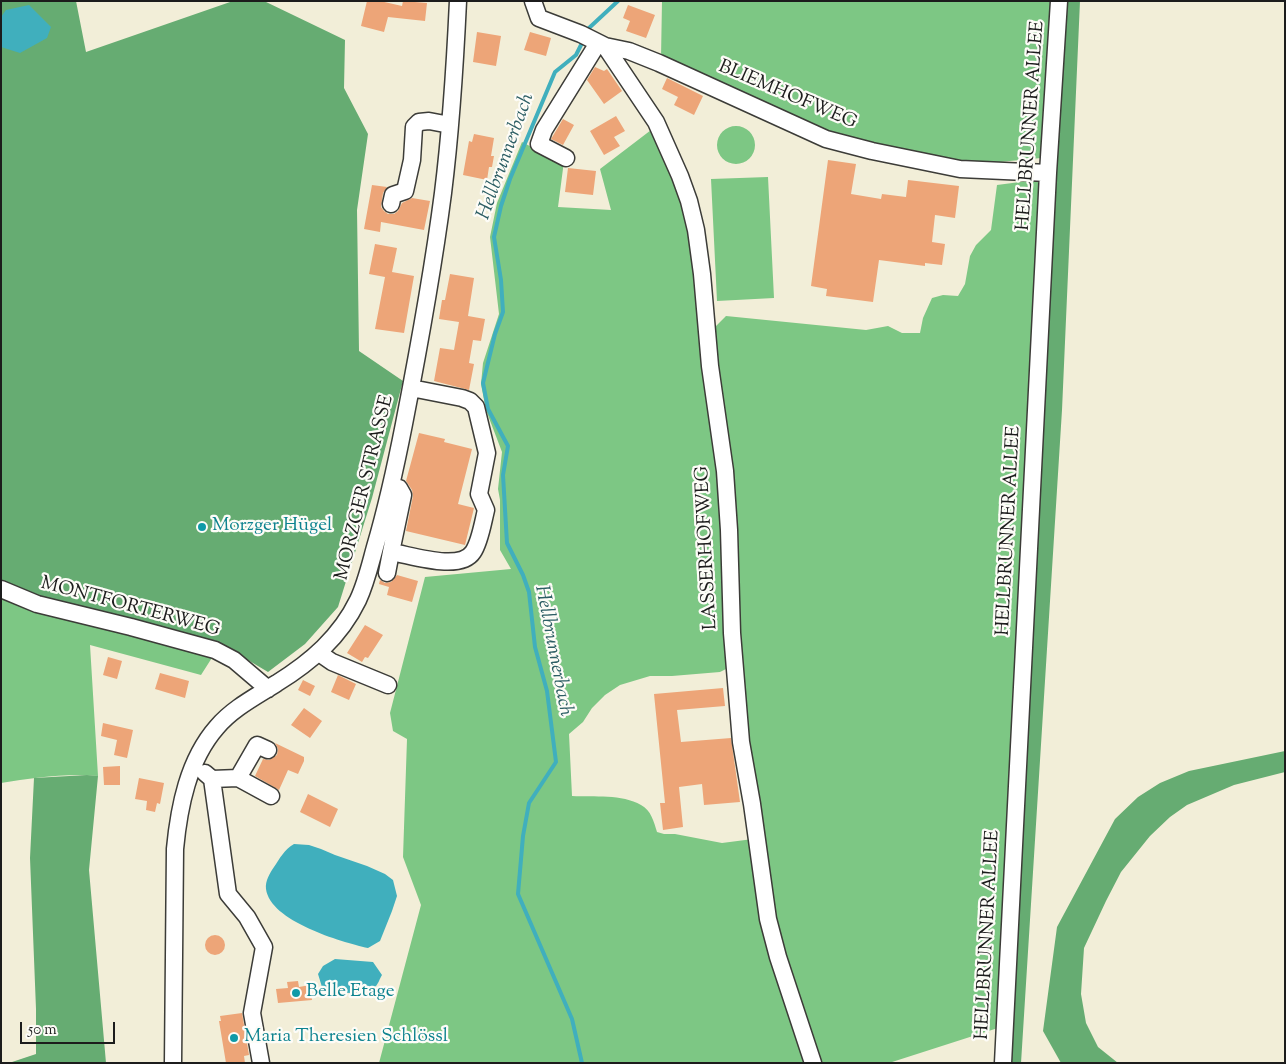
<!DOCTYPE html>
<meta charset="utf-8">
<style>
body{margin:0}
#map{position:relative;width:1286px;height:1064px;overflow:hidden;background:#f2eed8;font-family:"Sorts Mill Goudy",serif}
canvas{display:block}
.frame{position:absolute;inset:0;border:2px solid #1c1c1c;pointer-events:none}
.scale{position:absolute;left:20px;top:1022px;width:95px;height:22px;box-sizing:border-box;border:2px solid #1c1c1c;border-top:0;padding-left:6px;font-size:15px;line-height:18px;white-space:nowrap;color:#1c1c1c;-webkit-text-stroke:4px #fdfcf7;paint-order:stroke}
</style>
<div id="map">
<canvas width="1286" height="1064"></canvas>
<div class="frame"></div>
<div class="scale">50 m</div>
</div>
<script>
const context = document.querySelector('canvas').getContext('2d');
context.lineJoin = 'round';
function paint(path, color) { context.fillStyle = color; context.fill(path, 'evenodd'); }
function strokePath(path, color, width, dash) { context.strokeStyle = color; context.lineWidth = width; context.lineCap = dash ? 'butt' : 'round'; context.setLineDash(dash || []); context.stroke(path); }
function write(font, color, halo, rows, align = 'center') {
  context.font = font + ' "Sorts Mill Goudy",serif'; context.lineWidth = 4.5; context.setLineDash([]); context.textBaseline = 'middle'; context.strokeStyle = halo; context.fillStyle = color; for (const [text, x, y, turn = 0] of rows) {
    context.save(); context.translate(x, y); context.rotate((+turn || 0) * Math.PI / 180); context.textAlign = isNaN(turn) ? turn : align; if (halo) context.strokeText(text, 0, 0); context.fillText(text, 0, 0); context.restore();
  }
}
paint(new Path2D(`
 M662,1h392l-13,157 -73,7 -122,-25 -185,-82z
 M717 145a19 19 0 1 1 38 0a19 19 0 1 1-38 0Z
 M655,127l22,47 37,154 12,-12 140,14 22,-4 14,7h18l3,-15 9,-20 11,-3 15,1 7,-12 5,-28 6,-11 15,-15 6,-45 46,-6 -42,848 -112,36h-510l42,-158 -18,-48 4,-118 -14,-8 -3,-18 35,-136 86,-8 -11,-19v-50l-2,-11 4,-37 -16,-42 -5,-26 2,-21 16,-49 -9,-77 7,-34 25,-61 25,13 17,6 -6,46 53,3 -11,-41zM732,666l21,173 -31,4 -47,-9h-11l-7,-2c-3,-10 -6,-22 -16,-27 -19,-11 -47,-8 -69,-9l-3,-62 14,-12 9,-14 13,-13 15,-10 30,-9h22l48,-4z
 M768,177l6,121 -57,3 -6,-122z
 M1,595l214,58 -14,22 -111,-30 8,131c-32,-3 -65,2 -97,7z`), '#7dc784');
paint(new Path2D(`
 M1,1h75l10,51 147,-51h31l81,39 -1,48 24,46 -11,76 2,141 44,30 -31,117 -34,109 -33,37 -37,28 -52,-31 -178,-43 -37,-16z
 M1064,1h16l-18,409 -41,653h-14z
 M1285,751v21l-51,13 -47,20 -17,12 -20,19 -29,36 -15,29 -22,47 -3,46 5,29 12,24 20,16h-57l-18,-32 14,-104 58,-108 23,-22 22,-14 29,-12z
 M87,775l11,1 -9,94 17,193h-97l27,-9v-45l-6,-151 4,-80z`), '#66ac72');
paint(new Path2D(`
 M29,5l22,22 -4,11 -27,15 -19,-6v-30l5,-7z
 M294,844l15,1 12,4 14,6 32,11 18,8 8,6 4,16 -5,15 -12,30 -12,7c-27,-6 -98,-27 -102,-59 -1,-8 4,-16 8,-22 6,-9 10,-17 20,-23z
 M335,959l38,3 9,13c-2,3 -4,9 -6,11 -10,10 -43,8 -54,1l-4,-13 5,-8z`), '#40afbd');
strokePath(new Path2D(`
 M587,33l2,-5 29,-27
 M582,1063l-10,-44 -54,-125 5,-58 6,-33 27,-41 -9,-71 -12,-44 -6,-55 -6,-17 -16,-32 -4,-68 5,-29 -20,-37 -5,-26 12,-49 8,-22 -2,-32 -7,-43 7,-31 9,-27 45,-107 21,-17 8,-16`), '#40afbd', 4);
paint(new Path2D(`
 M367,1h13l22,5 1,-5 24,2 -2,18 -37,-4 -4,15 -23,-6z
 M628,5l27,10 -9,23 -20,-7 4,-10 -7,-3z
 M477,32l24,4 -5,30 -23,-4z
 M530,32l21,6 -5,18 -22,-6z
 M595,67l9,4 3,-2 15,22 -18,13 -17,-24z
 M667,78l36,18 -9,19 -20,-10 4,-8 -16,-8z
 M616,116l9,15 -11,6 6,9 -16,9 -14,-24z
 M563,119l11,6 -11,20 -12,-6z
 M474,134l20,4 -3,18h3l-2,11h-3l-2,13 -24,-5 6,-34 3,1z
 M828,160l28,4 -5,30 30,5 1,-5 24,3 2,-17 51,6 -4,32 -20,-3 -3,27 13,2 -3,21 -17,-2v3l-46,-6 -6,42 -47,-6 1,-7 -16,-3z
 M568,168l28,3 -3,24 -28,-3z
 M372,185l15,2 -4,6 -2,14 3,4 4,3h6l4,-3 4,-8 10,-5 18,3 -6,29 -43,-8 -1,10 -16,-3z
 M375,244l22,4 -5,24 22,4 -10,57 -29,-4 10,-52 -16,-3z
 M450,274l24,4 -6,38 17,3 -4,22 -8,-1 -4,23 5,1 -5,26 -35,-9 6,-33 14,2 5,-28 -20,-3 3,-19h3z
 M419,433l26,6 -1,3 28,7 -14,55 16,4 -9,37 -59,-14 7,-35 -1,-6 -6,-9z
 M397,575l21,6 -6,21 -25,-7 2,-8 -10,-3 1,-4 5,3 6,-1z
 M365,625l18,10 -15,23 -3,-1 -3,5 -15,-9z
 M108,657l14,4 -5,18 -14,-4z
 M160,673l29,8 -4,17 -30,-9z
 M338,675l18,9 -7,16 -18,-8z
 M303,680l12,6 -5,10 -12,-6z
 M723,688l2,18 -48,4 4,32 50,-4 9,64 -36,3 -2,-21 -23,3 4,40 -20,3 -3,-27h5l-11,-109z
 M304,708l18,13 -12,17 -19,-13z
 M103,723l30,7 -6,28 -13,-3 3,-15 -16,-4z
 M275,743l29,14v4l-6,13 -10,-4 -9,20 -24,-14 8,-17 6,1 8,-5 1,-6z
 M120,766v19h-16l-1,-18z
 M139,778l25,5 -4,21 -3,-1 -2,9 -9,-2 1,-9 -12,-2z
 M308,794l30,15 -8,18 -30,-15z
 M205 945a10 10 0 1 1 20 0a10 10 0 1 1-20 0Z
 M298,981l1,6 11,-2 2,15 -34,3 -2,-14 12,-1 -1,-6z
 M242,1013l7,42 -5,1 1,7h-19l-7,-42h2l-1,-5z`), '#eda578');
const minor = new Path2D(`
 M533,1l6,17 42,16 24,12 24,5 30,12 167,76 46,12 88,18 88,4
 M605,46l51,76 24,54 9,25 7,29 6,44 8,92 15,105 4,59 3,103 9,109 11,62 16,115 10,38 35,106
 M566,158l-27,-14 5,-14 54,-87
 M391,204l2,-9 12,-4 7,-31 2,-33 5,-5 10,-1 21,4
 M391,486l8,2 4,7 -12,57c20,3 69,20 82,0 7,-10 10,-30 13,-42l-7,-16 8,-41 -11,-46 -6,-6 -8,-3 -51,-10
 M387,573l4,-21
 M1,589l36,15 94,23 84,23 19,10 34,29
 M319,653l13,9 56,23
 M205,773l7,6 26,-1 33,18
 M238,778l19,-33 11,5
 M212,779l16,115 19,23 17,30 -12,66 9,50
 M173,1063l2,-214c4,-42 13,-89 42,-122 16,-19 40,-31 60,-44 34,-21 63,-46 81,-83 8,-17 12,-35 17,-53 12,-41 21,-82 29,-123 15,-77 29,-154 39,-231 8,-64 12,-128 15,-192
 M1003,1063l45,-890 11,-172`);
strokePath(minor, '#3c3c38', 19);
strokePath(minor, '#fff', 16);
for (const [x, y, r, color] of [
 [202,527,5,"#0f9aa8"],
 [296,993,5,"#0f9aa8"],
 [234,1038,5,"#0f9aa8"]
]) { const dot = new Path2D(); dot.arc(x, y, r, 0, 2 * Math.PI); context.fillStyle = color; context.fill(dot); strokePath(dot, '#fdfcf7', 2); }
write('19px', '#1c1c1c', '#fdfcf7', [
 ["BLIEMHOFWEG",787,96,23],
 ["HELLBRUNNER ALLEE",1032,126,-86],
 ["MORZGER STRASSE",366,488,-76],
 ["HELLBRUNNER ALLEE",1010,531,-87],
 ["LASSERHOFWEG",708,548,-93],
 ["MONTFORTERWEG",130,608,15],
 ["HELLBRUNNER ALLEE",989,935,-87]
]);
write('19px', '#0d838f', '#fdfcf7', [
 ["Morzger Hügel",212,527],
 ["Belle Etage",306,993],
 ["Maria Theresien Schlössl",244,1038]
], 'left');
write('italic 20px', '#2c5e64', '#fdfcf7', [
 ["Hellbrunnerbach",507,157,-70],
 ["Hellbrunnerbach",552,651,79]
]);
</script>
